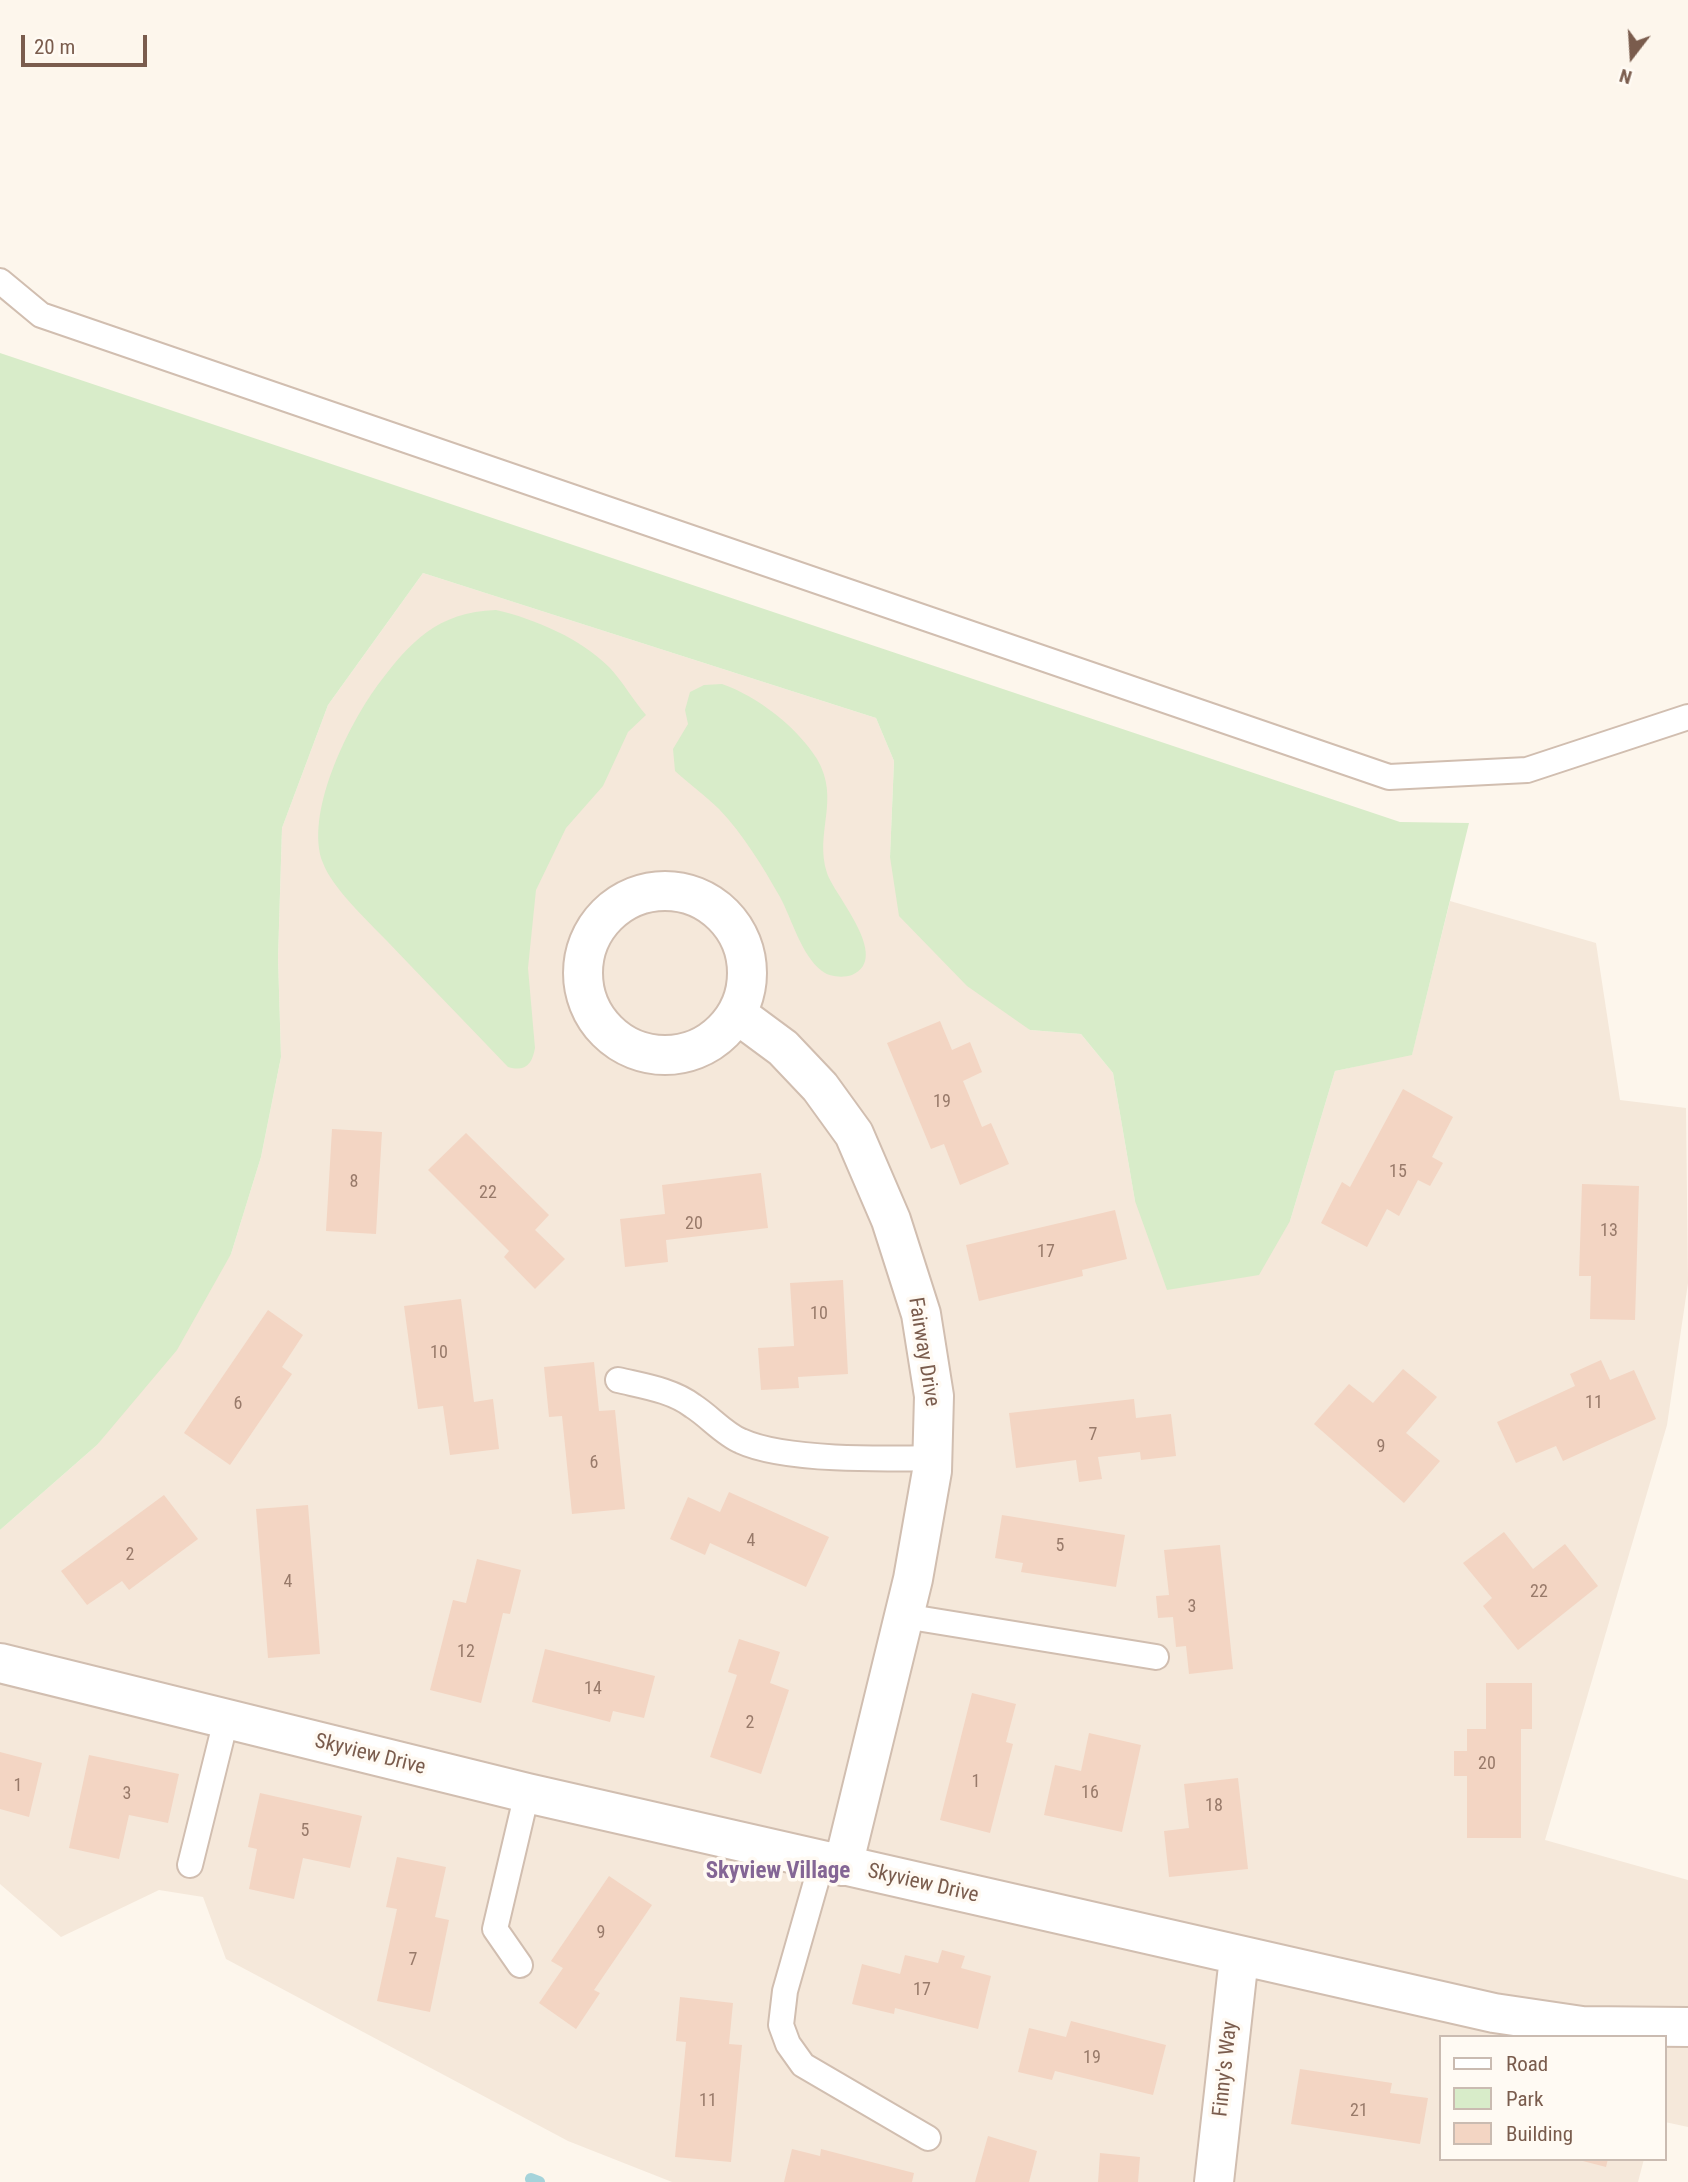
<!DOCTYPE html>
<style>
body{margin:0}
#map{position:relative;width:1688px;height:2182px;overflow:hidden;background:#fdf6ec;font-family:"Roboto Condensed",sans-serif}
canvas{display:block}
.legend{position:absolute;left:1439px;top:2035px;width:228px;height:126px;box-sizing:border-box;background:#fffaf3;border:2px solid #cabbb1;margin:0;padding:9px 12px;list-style:none;font-size:21px;color:#7a5c4d}
.legend li{display:flex;align-items:center;gap:14px;height:35px}
.legend b{width:35px;border:2px solid #cabbb1}
.north{position:absolute;left:1597px;top:21px;width:70px;height:70px;-webkit-text-stroke:5px #fffaf3;paint-order:stroke;rotate:197deg;font-size:19px;font-weight:700;line-height:28px;text-align:center;color:#7a5c4d}
.north::after{content:'';display:block;margin:auto;width:24px;height:32px;background:#7a5c4d;clip-path:polygon(50% 0,100% 100%,50% 72%,0 100%)}
.scale{position:absolute;left:21px;top:35px;width:126px;height:32px;box-sizing:border-box;border:4px solid #7a5c4d;border-top:0;padding-left:9px;font-size:21px;line-height:24px;white-space:nowrap;color:#7a5c4d;-webkit-text-stroke:5px #fffaf3;paint-order:stroke}
</style>
<div id="map">
<canvas width="1688" height="2182"></canvas>
<ul class="legend">
<li><b style="height:9px;background:#fff"></b>Road</li>
<li><b style="height:19px;background:#d8ecc9"></b>Park</li>
<li><b style="height:19px;background:#f3d5c3"></b>Building</li>
</ul>
<div class="north">N</div>
<div class="scale">20 m</div>
</div>
<script>
const context = document.querySelector('canvas').getContext('2d');
context.lineJoin = 'round';
function paint(path, color) { context.fillStyle = color; context.fill(path, 'evenodd'); }
function strokePath(path, color, width, dash) { context.strokeStyle = color; context.lineWidth = width; context.lineCap = dash ? 'butt' : 'round'; context.setLineDash(dash || []); context.stroke(path); }
function write(font, color, halo, rows, align = 'center') {
  context.font = font + ' "Roboto Condensed",sans-serif'; context.lineWidth = 7; context.setLineDash([]); context.textBaseline = 'middle'; context.strokeStyle = halo; context.fillStyle = color; for (const [text, x, y, turn = 0] of rows) {
    context.save(); context.translate(x, y); context.rotate((+turn || 0) * Math.PI / 180); context.textAlign = isNaN(turn) ? turn : align; if (halo) context.strokeText(text, 0, 0); context.fillText(text, 0, 0); context.restore();
  }
}
paint(new Path2D(`
 M423,573l453,145 18,43 -4,96 140,173 51,4 32,39 22,128 155,20 45,-150 77,-17 38,-153 146,42 24,157 66,8 2,175 -21,142 -122,415 143,40v247l-23,-5v-85h-224v122h203l-6,23h-966l-104,-41 -342,-182 -23,-62 -44,-7 -98,47 -61,-53v-354l97,-85 134,-191 30,-97 20,-100 -3,-99 4,-130 46,-123z`), '#f5e8da');
paint(new Path2D(`
 M0,353l1400,469 69,1 -57,232 -77,16 -45,150 -31,54 -92,15 -32,-89 -22,-128 -32,-39 -51,-4 -63,-44 -68,-70 -9,-59 4,-96 -18,-43 -453,-145 -95,132 -46,123 -4,130 3,99 -20,100 -30,97 -54,96 -80,95 -97,85z
 M496,610c39,9 84,28 114,58 13,14 23,32 36,47l-18,17 -25,54 -37,42 -30,62 -8,78 7,80c-3,17 -10,24 -27,19 -40,-42 -81,-84 -121,-126 -18,-19 -55,-53 -64,-78 -19,-49 25,-137 54,-177 33,-44 60,-74 119,-76z
 M722,684c35,12 75,43 95,75 24,41 -3,73 10,114 7,22 65,85 25,102 -9,3 -23,2 -30,-4 -21,-16 -30,-52 -42,-74 -17,-30 -37,-63 -61,-88 -13,-13 -30,-25 -44,-38l-2,-22 15,-25 -3,-14 5,-18 14,-7z`), '#d8ecc9');
strokePath(new Path2D(`
 M531,2179l8,3`), '#a5d3da', 12);
paint(new Path2D(`
 M940,1021l12,29 18,-8 12,30 -19,9 19,46 9,-4 18,41 -49,21 -16,-41 -13,5 -44,-106z
 M1403,1089l50,28 -21,40 11,6 -13,23 -12,-6 -19,36 -12,-7 -20,38 -46,-24 21,-41 8,5z
 M332,1129l50,3 -6,102 -50,-3z
 M466,1133l83,82 -14,15 30,29 -30,30 -31,-32 5,-6 -81,-81z
 M761,1173l7,55 -102,12 2,22 -43,5 -5,-48 45,-5 -3,-29z
 M1582,1184l57,2 -4,134 -45,-1 1,-43h-12z
 M1115,1210l12,49 -45,11 1,6 -104,25 -13,-56z
 M843,1280l5,94 -50,3 1,11 -38,2 -3,-42 36,-2 -4,-63z
 M461,1299l13,103 19,-3 6,50 -49,6 -7,-49 -25,3 -14,-103z
 M268,1310l35,25 -21,32 10,7 -62,91 -46,-32z
 M1601,1360l9,20 24,-10 22,49 -93,42 -7,-15 -40,17 -19,-41 78,-36 -5,-12z
 M594,1362l5,49 16,-1 10,99 -53,5 -10,-98 -13,1 -5,-50z
 M1403,1369l34,28 -31,36 34,28 -36,42 -90,-79 35,-40 24,19z
 M1134,1399l2,19 35,-4 5,42 -35,4 -1,-8 -42,5 4,22 -23,3 -3,-22 -60,8 -7,-55z
 M729,1492l100,45 -23,50 -96,-44 -5,12 -35,-16 18,-42 32,15z
 M164,1495l34,44 -69,51 -7,-9 -35,24 -26,-34z
 M308,1505l12,149 -52,4 -12,-149z
 M1002,1515l123,20 -9,52 -95,-15 2,-9 -28,-5z
 M1504,1532l29,37 32,-25 33,42 -80,64 -35,-44 9,-8 -29,-35z
 M1220,1545l13,124 -44,5 -3,-28 -10,1 -3,-30 -15,1 -2,-22 13,-1 -5,-45z
 M477,1559l44,11 -11,44 -7,-1 -22,90 -51,-13 23,-90 13,3z
 M739,1639l41,13 -10,31 19,7 -28,84 -51,-17 27,-82 -9,-3z
 M545,1649l110,27 -11,42 -31,-7 -3,11 -78,-20z
 M1486,1683h46v46h-11v109h-54v-62h-13v-25h13v-22h19z
 M972,1693l44,11 -10,38 7,2 -23,89 -50,-13z
 M1089,1733l52,12 -19,87 -78,-17 11,-50 26,6z
 M0,1752l42,11 -13,54 -29,-8z
 M89,1755l90,19 -11,49 -39,-8 -10,44 -50,-11z
 M1238,1778l10,91 -79,8 -5,-46 25,-3 -5,-44z
 M260,1793l102,23 -12,52 -47,-10 -9,41 -45,-10 8,-40 -9,-2z
 M397,1857l49,10 -11,50 14,3 -19,92 -53,-11 20,-92 -11,-2z
 M609,1876l43,29 -58,85 6,3 -24,36 -37,-26 24,-35 -12,-7z
 M942,1950l23,6 -4,12 30,8 -13,53 -83,-21 -1,6 -42,-10 10,-40 38,10 5,-19 33,8z
 M680,1997l53,6 -4,41 13,1 -11,117 -56,-5 11,-115 -10,-1z
 M1071,2021l95,24 -13,50 -98,-24 -3,9 -34,-8 11,-44 37,9z
 M1300,2069l92,14 -2,10 38,5 -8,46 -129,-20z
 M988,2136l49,15 -8,31h-54z
 M792,2149l28,7 1,-7 93,24 -2,9h-128z
 M1100,2153l40,4 -2,25h-40z
 M1575,2159h33l-2,8z`), '#f3d5c3');
const service = new Path2D(`
 M0,281l41,34 1348,462 138,-7 161,-53
 M618,1380c25,6 54,10 75,26 16,10 31,28 48,35 43,20 143,18 192,17
 M904,1616l252,41
 M822,1861l-37,130 -4,34 7,19 15,21 125,73
 M190,1865l36,-145
 M520,1965l-25,-36 32,-136`);
const minor = new Path2D(`
 M583 973a82 82 0 1 1 164 0a82 82 0 1 1-164 0Z
 M737,1014l46,34 37,39 34,47 37,86 30,94 13,82 -2,75 -19,108 -70,287
 M0,1663l527,130 967,220 88,13 106,1
 M1214,2182l25,-225`);
strokePath(service, '#d1beb0', 28);
strokePath(minor, '#d1beb0', 42);
strokePath(service, '#fff', 24);
strokePath(minor, '#fff', 38);
write('18px', '#987a6a', null, [
 ["19",942,1102],
 ["15",1398,1172],
 ["8",354,1182],
 ["22",488,1193],
 ["20",694,1224],
 ["13",1609,1231],
 ["17",1046,1252],
 ["10",819,1314],
 ["10",439,1353],
 ["11",1594,1403],
 ["6",238,1404],
 ["7",1093,1435],
 ["9",1381,1447],
 ["6",594,1463],
 ["4",751,1541],
 ["5",1060,1546],
 ["2",130,1555],
 ["4",288,1582],
 ["22",1539,1592],
 ["3",1192,1607],
 ["12",466,1652],
 ["14",593,1689],
 ["2",750,1723],
 ["20",1487,1764],
 ["1",976,1782],
 ["1",18,1786],
 ["16",1090,1793],
 ["3",127,1794],
 ["18",1214,1806],
 ["5",305,1831],
 ["9",601,1933],
 ["7",413,1960],
 ["17",922,1990],
 ["19",1092,2058],
 ["11",708,2101],
 ["21",1359,2111]
]);
write('21px', '#7a5c4d', '#fffaf3', [
 ["Fairway Drive",923,1352,81],
 ["Skyview Drive",370,1755,14],
 ["Skyview Drive",923,1884,13],
 ["Finny's Way",1226,2069,-84]
]);
write('bold 23px', '#846695', '#fffaf3', [
 ["Skyview Village",778,1872]
]);
</script>
